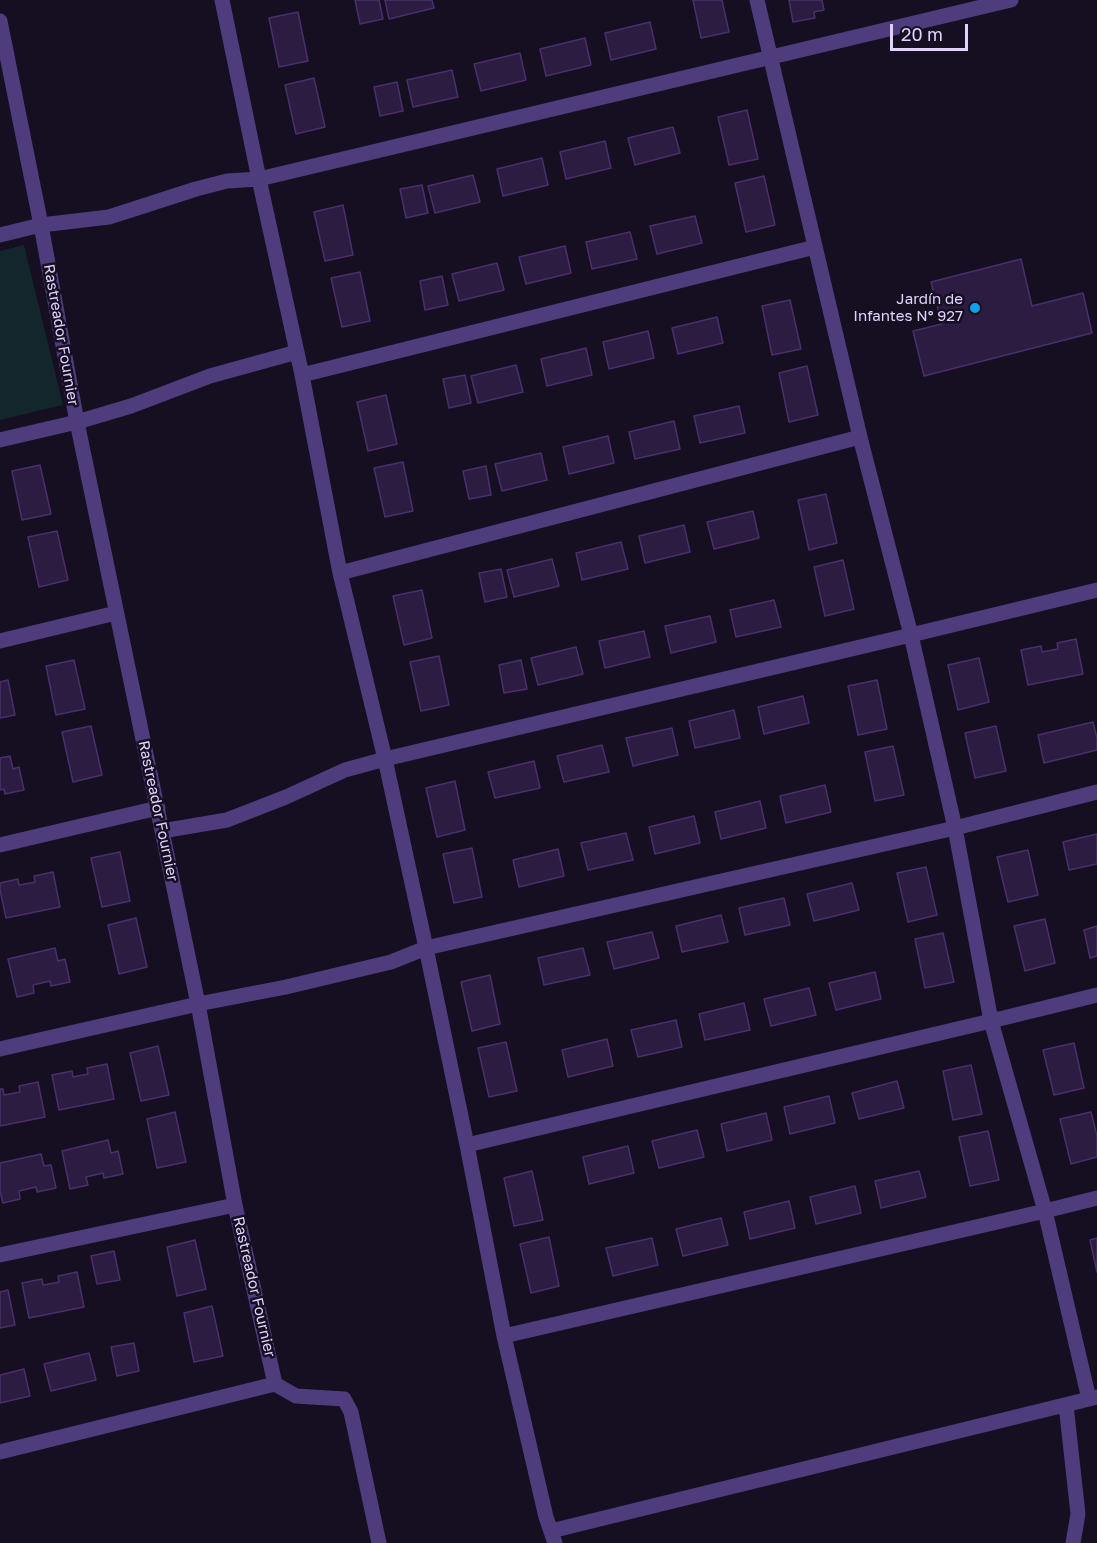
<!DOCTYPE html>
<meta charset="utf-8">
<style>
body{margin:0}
#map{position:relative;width:1097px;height:1543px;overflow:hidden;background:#160e21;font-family:"Golos Text",sans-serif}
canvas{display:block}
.scale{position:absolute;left:890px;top:24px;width:78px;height:27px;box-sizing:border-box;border:3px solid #e0d1fd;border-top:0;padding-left:8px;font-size:18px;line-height:21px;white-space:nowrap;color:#e0d1fd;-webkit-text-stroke:4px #160e21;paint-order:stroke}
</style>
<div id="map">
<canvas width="1097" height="1543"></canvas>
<div class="scale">20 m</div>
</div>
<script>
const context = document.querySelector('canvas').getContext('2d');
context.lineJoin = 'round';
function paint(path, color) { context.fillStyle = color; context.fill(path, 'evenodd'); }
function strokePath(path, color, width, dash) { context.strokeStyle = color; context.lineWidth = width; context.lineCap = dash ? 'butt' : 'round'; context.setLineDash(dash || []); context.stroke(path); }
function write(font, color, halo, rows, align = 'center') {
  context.font = font + ' "Golos Text",sans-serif'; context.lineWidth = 5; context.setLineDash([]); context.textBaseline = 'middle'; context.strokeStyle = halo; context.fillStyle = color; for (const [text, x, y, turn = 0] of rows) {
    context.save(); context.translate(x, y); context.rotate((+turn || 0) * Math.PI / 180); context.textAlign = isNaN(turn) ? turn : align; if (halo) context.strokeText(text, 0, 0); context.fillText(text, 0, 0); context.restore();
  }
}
paint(new Path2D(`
 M24,245l39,160 -63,15v-169z`), '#12262b');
const building = new Path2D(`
 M355,0h24l4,19 -23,5z
 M385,0h47l2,8 -45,11z
 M693,0h29l7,32 -28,6z
 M789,0h33l2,10 -10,2 1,6 -22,4z
 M298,12l10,49 -29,6 -10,-49z
 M650,22l6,27 -45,11 -6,-27z
 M585,38l6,27 -45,11 -6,-27z
 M520,53l6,27 -45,11 -7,-27z
 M452,70l6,27 -45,10 -6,-27z
 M314,78l11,49 -29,7 -11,-49z
 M397,82l6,29 -23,5 -6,-29z
 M747,110l11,49 -29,6 -11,-48z
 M673,127l7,26 -45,12 -7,-27z
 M605,141l6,27 -45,11 -6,-27z
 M542,158l6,27 -45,11 -6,-27z
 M473,175l7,27 -45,11 -7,-27z
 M764,176l11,49 -29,7 -11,-49z
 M422,185l6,28 -22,5 -6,-29z
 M343,205l10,50 -28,6 -11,-49z
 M695,216l7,27 -45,11 -7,-28z
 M630,232l7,27 -45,10 -6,-27z
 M565,246l6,27 -45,11 -7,-27z
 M1021,259l11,47 51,-13 9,40 -168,43 -11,-45 29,-7 -11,-42z
 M497,263l7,27 -45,11 -7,-27z
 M360,272l10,49 -28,6 -11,-49z
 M442,276l6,29 -23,5 -5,-29z
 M790,300l11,49 -29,6 -10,-49z
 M717,317l6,26 -45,11 -6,-26z
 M648,331l6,27 -45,11 -6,-27z
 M586,348l6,27 -45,11 -6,-27z
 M516,365l7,27 -45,11 -7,-27z
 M807,366l11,49 -29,7 -10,-49z
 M465,375l6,28 -22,5 -6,-29z
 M386,395l11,49 -29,7 -11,-49z
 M739,406l6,27 -45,10 -6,-27z
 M674,421l6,28 -45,10 -6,-27z
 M608,436l6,27 -45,11 -6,-27z
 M541,453l6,27 -45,11 -7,-27z
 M403,462l10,49 -28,6 -11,-49z
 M40,465l11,49 -29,6 -10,-49z
 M486,466l5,29 -22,4 -6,-28z
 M826,494l11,49 -28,7 -11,-50z
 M753,511l6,27 -45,11 -7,-27z
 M684,525l6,27 -45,11 -6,-27z
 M57,531l11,49 -29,7 -11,-50z
 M621,542l7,27 -46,11 -6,-27z
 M552,559l7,27 -45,11 -7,-27z
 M843,560l11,49 -29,7 -11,-49z
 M501,569l6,28 -22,5 -6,-29z
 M422,590l10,48 -28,7 -11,-49z
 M774,600l7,27 -45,10 -6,-27z
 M710,616l6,26 -45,11 -6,-27z
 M644,631l6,26 -45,11 -6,-27z
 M1076,639l7,35 -55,11 -7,-35 20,-4 1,6 16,-3 -1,-6z
 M576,647l7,27 -45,11 -7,-27z
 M439,656l10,49 -28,6 -11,-49z
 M979,658l10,44 -31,8 -10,-45z
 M74,660l11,49 -29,6 -10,-49z
 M521,660l6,29 -23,4 -5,-28z
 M8,680l7,35 -15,3v-36z
 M877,680l10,49 -29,6 -10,-49z
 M803,696l6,27 -45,11 -6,-27z
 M734,710l6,28 -45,10 -6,-27z
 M1093,722l4,16v12l-53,13 -6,-28z
 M91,726l11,49 -29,7 -11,-50z
 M996,726l10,45 -31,7 -10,-45z
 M672,728l6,27 -45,11 -7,-28z
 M602,745l7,27 -45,10 -7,-26z
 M893,746l11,49 -29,6 -10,-49z
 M10,756l3,13 6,-2 5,23 -19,4 -1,-5 -4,1v-32z
 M534,761l6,27 -45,10 -7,-26z
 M455,781l10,49 -28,7 -11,-49z
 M825,785l6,27 -45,11 -6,-27z
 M760,801l6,27 -45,11 -6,-27z
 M694,816l6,27 -45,11 -6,-27z
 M626,833l7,27 -45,10 -7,-27z
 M1097,834v30l-28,6 -6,-28z
 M472,848l10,49 -28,6 -11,-49z
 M558,849l6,27 -45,11 -6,-27z
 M1028,850l10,45 -30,7 -11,-45z
 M120,852l10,49 -28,6 -11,-49z
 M926,867l11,48 -29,7 -11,-49z
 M53,872l7,35 -54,11 -6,-28v-7l18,-4 1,6 16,-3 -1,-6z
 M852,883l7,27 -45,11 -7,-27z
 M784,898l6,27 -45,10 -6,-27z
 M721,915l7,27 -46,10 -6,-26z
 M136,918l11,49 -28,7 -11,-49z
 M1045,919l10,44 -30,8 -11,-45z
 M1097,926v30l-7,2 -6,-28z
 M652,932l7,26 -45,11 -7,-27z
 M943,933l11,49 -29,6 -10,-49z
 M55,948l3,13 7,-2 5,23 -19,4 -1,-5 -17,4 1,8 -17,4 -9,-38z
 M583,948l7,27 -46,10 -6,-27z
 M875,972l6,27 -45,11 -7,-27z
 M490,975l10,49 -28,7 -11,-49z
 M809,988l7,27 -45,11 -7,-27z
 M744,1003l6,27 -45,10 -6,-26z
 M676,1020l6,27 -44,10 -7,-27z
 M607,1039l6,27 -45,11 -6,-27z
 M506,1042l11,49 -28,6 -11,-49z
 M1074,1043l10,45 -30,7 -11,-45z
 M158,1046l11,49 -28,6 -11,-48z
 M107,1064l7,35 -55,11 -7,-35 20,-4 1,6 15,-3 -1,-6z
 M971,1065l11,49 -29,6 -10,-49z
 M897,1081l7,27 -45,11 -7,-26z
 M38,1082l7,35 -45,9v-37h3l1,6 16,-3 -1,-6z
 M829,1096l6,27 -45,11 -6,-27z
 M175,1112l11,50 -29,6 -10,-49z
 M1091,1112l6,24v21l-26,7 -11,-45z
 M766,1113l6,27 -45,11 -6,-27z
 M697,1130l7,27 -45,11 -7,-27z
 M988,1131l11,49 -29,6 -11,-49z
 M108,1140l3,13 7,-2 5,23 -19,4 -1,-5 -17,4 2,8 -18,4 -8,-38z
 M628,1146l6,27 -45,11 -6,-27z
 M41,1154l3,12 7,-1 5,23 -19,4 -1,-5 -17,4 1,8 -17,4 -3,-12v-28z
 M532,1171l11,49 -29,6 -10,-48z
 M919,1171l7,26 -45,11 -6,-27z
 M855,1186l6,27 -45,11 -6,-27z
 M789,1201l6,27 -45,11 -6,-27z
 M721,1218l7,27 -45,11 -7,-27z
 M549,1237l10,49 -28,7 -11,-49z
 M652,1238l6,27 -45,11 -7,-28z
 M1097,1238v34l-7,-32z
 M195,1240l11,49 -29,7 -10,-49z
 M114,1251l6,29 -23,4 -6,-28z
 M77,1272l7,35 -55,11 -7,-35 20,-4 1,6 16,-3 -1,-6z
 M8,1290l7,35 -15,3v-36z
 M212,1306l11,50 -29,6 -10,-49z
 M134,1343l5,28 -22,5 -6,-29z
 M89,1353l7,27 -45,11 -7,-27z
 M24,1369l6,27 -30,7v-28z`);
paint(building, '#2c1c41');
strokePath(building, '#492f6c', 1.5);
strokePath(new Path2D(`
 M222,0l37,179 43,196 38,198 45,186 41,189 41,197 37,191 42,181 9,26
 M757,0l103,437 51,198 44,193 36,193 54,190 44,188
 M0,21l41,204 36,197 121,582 37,201 40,179 21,12 48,3 7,13 28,131
 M0,235l41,-10 68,-8 87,-28 31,-8 32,-2 752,-179
 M302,375l513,-128
 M0,440l77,-18 54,-16 79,-30 87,-24
 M340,573l520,-136
 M0,641l116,-28
 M162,831l65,-11 59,-23 59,-27 40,-11 526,-124 186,-45
 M0,845l158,-37
 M0,1049l198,-45 88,-17 105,-25 35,-14 529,-120 142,-36
 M467,1145l524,-124 106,-26
 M0,1255l235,-50
 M504,1336l541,-125 52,-13
 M1066,1405l12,109 -5,29
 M0,1452l275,-68
 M551,1531l546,-134`), '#4e3c7d', 15);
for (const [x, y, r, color] of [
 [975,308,6,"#0da1ed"]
]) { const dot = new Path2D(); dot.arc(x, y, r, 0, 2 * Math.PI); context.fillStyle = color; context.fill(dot); strokePath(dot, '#160e21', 2); }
write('15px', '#e0d1fd', '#160e21', [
 ["Jardín de",963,299],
 ["Infantes N° 927",963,316]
], 'right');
write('15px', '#e0d1fd', '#160e21', [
 ["Rastreador Fournier",61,335,80],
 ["Rastreador Fournier",158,811,78],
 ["Rastreador Fournier",254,1287,77]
]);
</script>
